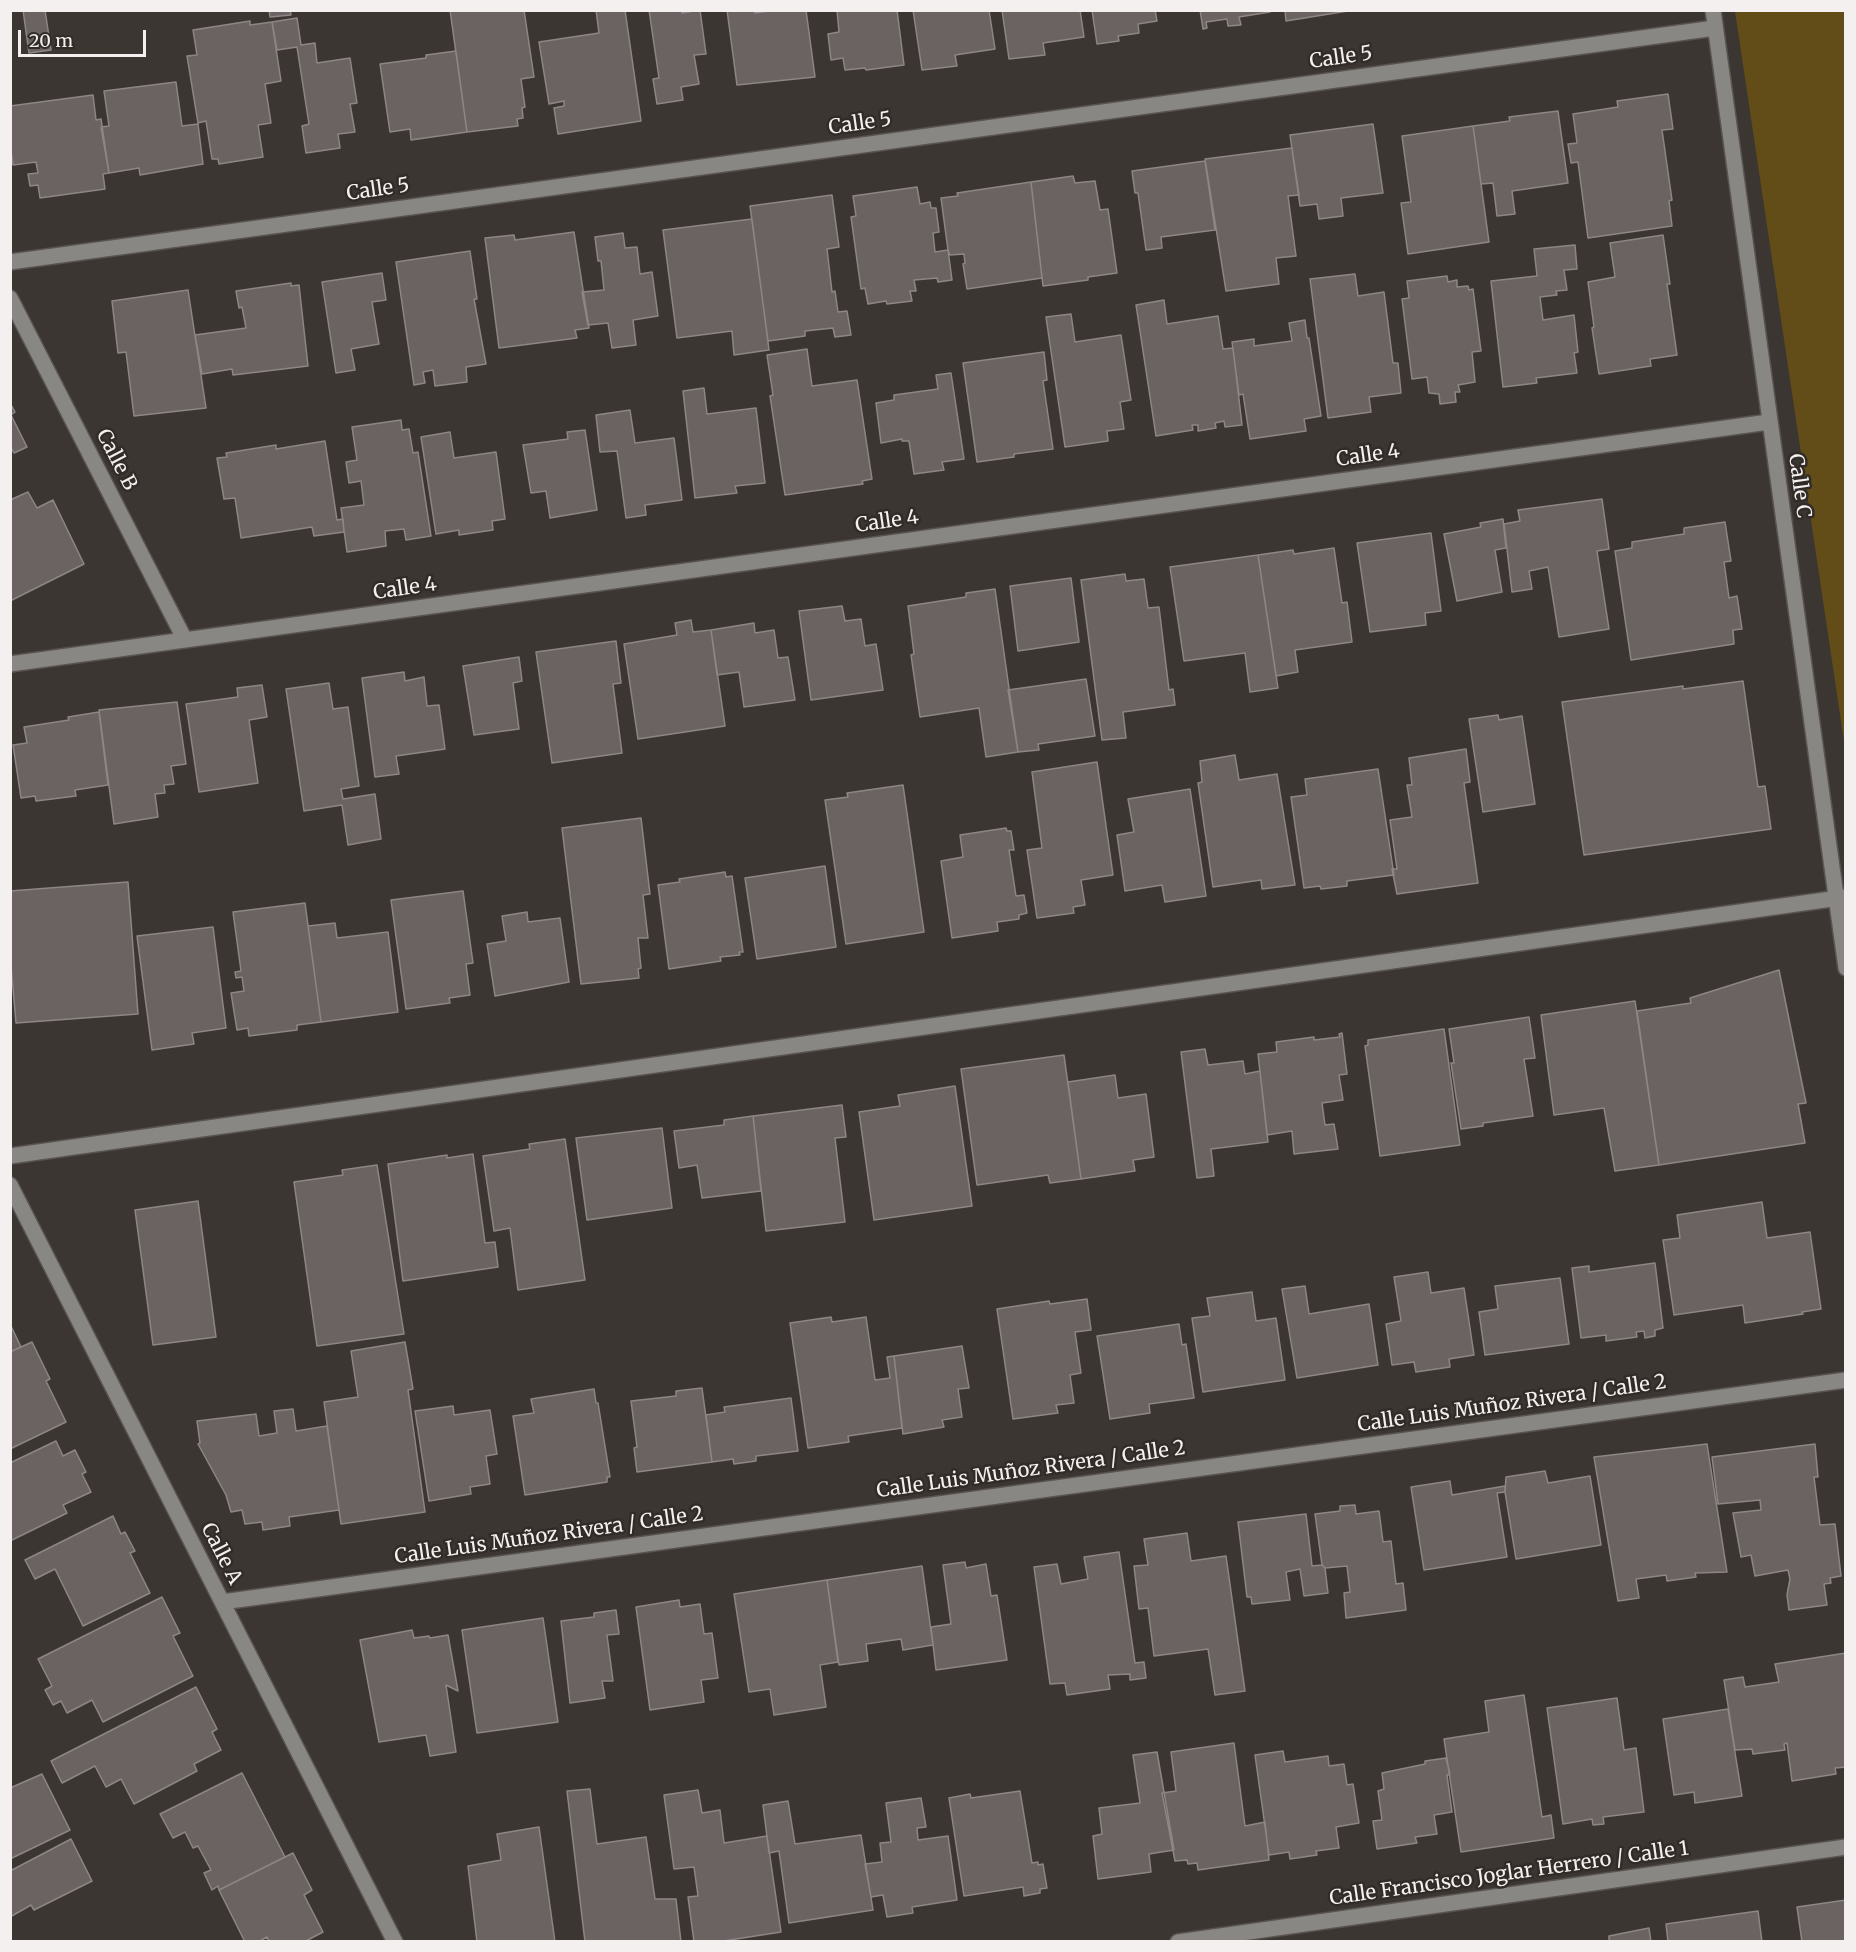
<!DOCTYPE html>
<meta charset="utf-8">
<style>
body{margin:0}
#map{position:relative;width:1856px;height:1952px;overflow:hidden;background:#3c3633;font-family:Merriweather,serif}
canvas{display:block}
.frame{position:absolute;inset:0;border:12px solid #f4f0ef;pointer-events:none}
.scale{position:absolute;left:18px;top:30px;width:128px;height:27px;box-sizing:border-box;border:3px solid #f4f0ef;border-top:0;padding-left:8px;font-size:18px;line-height:21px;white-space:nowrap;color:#f4f0ef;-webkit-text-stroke:4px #322c29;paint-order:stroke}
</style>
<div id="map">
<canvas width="1856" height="1952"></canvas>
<div class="frame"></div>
<div class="scale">20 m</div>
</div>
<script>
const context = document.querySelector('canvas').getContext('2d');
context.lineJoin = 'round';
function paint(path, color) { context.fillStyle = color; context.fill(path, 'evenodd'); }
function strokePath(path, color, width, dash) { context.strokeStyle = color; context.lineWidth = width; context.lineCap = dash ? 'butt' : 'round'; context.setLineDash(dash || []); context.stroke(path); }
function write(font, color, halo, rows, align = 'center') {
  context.font = font + ' Merriweather,serif'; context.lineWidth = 5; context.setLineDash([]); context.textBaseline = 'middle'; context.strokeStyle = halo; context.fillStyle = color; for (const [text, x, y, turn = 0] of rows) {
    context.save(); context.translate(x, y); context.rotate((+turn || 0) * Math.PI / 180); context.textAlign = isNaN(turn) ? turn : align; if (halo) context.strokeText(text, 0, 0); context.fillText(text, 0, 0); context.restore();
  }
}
paint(new Path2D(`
 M1735,11h110v737z`), '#624d18');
const building = new Path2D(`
 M23,10h22l6,40 -22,3z
 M269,10h21l1,5 -21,2z
 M450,10h74l10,67 -13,2 4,28 -3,1 1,10 -6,1 1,7 -51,6z
 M596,10h29l16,111 -83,13 -4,-26 10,-2v-5l-15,3 -10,-62 60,-9z
 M649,10h33v3l18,-3 6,44 -12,1 5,29 -18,3 2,13 -26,4 -4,-25 6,-1z
 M727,10h27l1,3 22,-3h29l9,67 -78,8z
 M837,10h60l7,55 -38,5 -1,-2 -20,2 -2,-12 -12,2 -3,-26 11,-2z
 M913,10h76l6,39 -40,6 2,11 -35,4z
 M1002,10h78l4,27 -41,6 2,12 -36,4z
 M1092,10h63l2,11 -19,3 1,9 -21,3 1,5 -22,3z
 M1200,10h70v2l-31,5 2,8 -13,1 -1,-7 -21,3 1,6 -4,1z
 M1285,10h69l-68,11z
 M297,18l4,27 14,-2 2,20 33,-5 7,45 -7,1 5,28 -17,2 2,14 -34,5 -4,-27 7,-2 -12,-77 -20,3 -5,-28z
 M250,21v4l22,-3 9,59 -16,3 6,39 -13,2 5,32 -44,7 -1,-5h-6l-6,-38 -8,2 -11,-67 10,-1 -4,-25z
 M456,51l11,81 -56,8 -1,-11 -20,3 -10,-68 46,-6v-3z
 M176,82l6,44 16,-2 5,40 -63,11 -1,-7 -30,5 -8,-46 8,-1 -5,-35z
 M1668,94l5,35 -11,1 10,70 -3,1 3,25 -84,12 -10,-76 -7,1 -3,-19 9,-1 -4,-29 45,-7 -1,-6z
 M93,95l3,25 5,-1 8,54 -6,1 2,15 -65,9 -2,-13 -8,1 -2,-12 10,-1 -2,-11 -23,3 -3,-22v-37z
 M1558,111l10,72 -56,8 3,23 -18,2 -4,-33 -12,1 -8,-58 37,-5 -1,-4z
 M1373,124l10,69 -42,5 2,18 -24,3 -2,-15 -17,2 -10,-71z
 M1473,126l16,116 -81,12 -7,-51 10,-1 -9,-66z
 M1292,148l7,47 -11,1 8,60 -20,2 3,26 -53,7 -21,-132z
 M1205,161l10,69 -54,7 1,11 -16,2 -8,-57h-3l-3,-22z
 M1073,176l2,7 20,-2 5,29 8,-1 9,64 -29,4v3l-45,6 -12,-104z
 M1031,182l11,96 -75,11 -4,-25 2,-1 -1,-9 -14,1 -2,-5 -7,-52 17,-2 -1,-3z
 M917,187l3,17 10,-2 1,6h5l3,24 -6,1 2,19 13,-2 4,30 -14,2 -1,-4 -23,2 2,11h-6l2,10 -25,3 -1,-3 -18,3 -3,-16 -4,1 -10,-72 5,-1 -3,-20z
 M832,195l7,52 -12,2 5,43 3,-1 3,21 9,-1 4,24 -16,2 -2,-9 -28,3v5l-37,5 -18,-135z
 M752,219l17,131 -35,5 -2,-24 -55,7 -14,-108z
 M574,232l15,96 -14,2 2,8 -78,10 -14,-110 29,-3 1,5z
 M623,233l2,15 12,-1 3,27 12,-2 6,44 -25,4 3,25 -24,3 -4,-25 -20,2 -6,-33 22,-2 -3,-29h-3l-3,-24z
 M1663,235l7,49h-3l10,71 -27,4 1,7 -52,8 -7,-46 2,-1 -6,-45 27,-5 -5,-34z
 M1575,245l2,24 -13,1 3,20 -11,1 1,4 -17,2 3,23 31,-5 4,37 -4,1 3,20 -41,5 1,5 -34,4 -12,-106 46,-5 -3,-27z
 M470,251l7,48h-3l12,65 -20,3 1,15 -32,4 -2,-16 -10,2 2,11 -11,2 -18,-123z
 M382,273l4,27 -14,2 7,42 -28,5 4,21 -19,3 -14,-91z
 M1355,274l3,22 26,-4 9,71h5l3,30 -32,4 2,15 -43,6 -18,-139z
 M1447,276l1,6 9,-2v7l11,-1 1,4 4,-1 8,62 -9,1 3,30 -17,3 2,7h-5l1,10 -16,2 -1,-10 -10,-1 -2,-16 -15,2 -10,-80 7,-1 -2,-17z
 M291,283v3l8,-1 9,81 -75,9 -1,-6 -30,5 -7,-39 51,-7 -4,-21 -3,1 -3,-17z
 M188,290l18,118 -72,8 -8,-64 -8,1 -6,-52z
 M1164,300l3,24 51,-8 5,33 10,-1 9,77 -17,2 -1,-6 -9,2 1,5 -18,3v-6h-6l1,5 -37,6 -20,-131z
 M1071,314l4,28 46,-7 10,65 -11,2 4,27 -17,2 1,10 -43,6 -19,-130z
 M1305,320l2,18h2l12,78 -17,3 2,12 -56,8 -7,-45 -4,1 -7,-53 22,-3v7l38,-5 -3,-18z
 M807,349l5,37 45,-6 15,99 -10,2 1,3 -78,11 -15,-99 3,-1 -6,-40z
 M1044,352l3,28 -4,1 10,68 -39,5v3l-37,5 -14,-99z
 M951,373l13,86 -22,3 2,8 -30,4 -5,-33h-7v-2l-21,4 -5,-40 18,-3v-5l44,-6 -2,-14z
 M704,388l3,26 49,-6 9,75 -30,3 2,7 -42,5 -12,-107z
 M10,403l5,9 -4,3 16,32 -13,6 -4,-7z
 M630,410l5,33 39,-5 8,62 -37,5 1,10 -20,3 -9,-67 -17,1 -4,-37z
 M401,420l1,10 7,-1 4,24 5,-1 13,84 -25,4 -2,-11 -19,2 1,15 -39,6 -6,-44 23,-3 -3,-24 -12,2 -3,-21 11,-2 -5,-33z
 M585,430l12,80 -47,8 -4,-27 -15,2 -8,-48 45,-6 -1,-7z
 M450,432l4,26 42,-6 9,67 -13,2 1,9 -34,5v-5l-23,4 -15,-97z
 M325,441l12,79 6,-1 1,13 -30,4 -2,-9 -71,11 -6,-40 -11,1 -7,-41 10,-1 -1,-4 50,-8v4z
 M28,492l9,16 16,-8 31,64 -74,37v-101z
 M1602,499l7,50 -12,2 12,78 -50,8 -11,-70 -19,4 3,18 -20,3 -8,-68 16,-3 -2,-11z
 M1503,519l3,29 -11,2 7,42 -45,9 -13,-67 37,-7 -1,-4z
 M1725,522l6,39 -7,1 5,36 8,-2 5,33 -9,1 1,14 -103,16 -16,-109 17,-3v-6l52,-8v-6z
 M1431,533l10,78 -16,2 1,12 -56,7 -13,-89z
 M1334,548l8,55 5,-1 5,40 -57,8 3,22 -22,4 -18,-121 35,-5 1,4z
 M1258,555l20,133 -28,4 -5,-39 -61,8 -14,-94z
 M1125,574l1,7 18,-2 4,29 11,-1 10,83 4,-1 2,16 -52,7 3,26 -24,2 -21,-160z
 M1071,578l8,64 -61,9 -8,-65z
 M995,589l23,163 -32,5 -7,-49 -59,9 -9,-62 3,-1 -6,-48 58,-9v-4z
 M842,606l3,15 16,-2 4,27 11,-2 7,46 -72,10 -12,-89z
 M691,620l2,12 18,-2 14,96 -87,13 -14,-95 53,-9 -2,-12z
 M754,623l1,10 19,-3 4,28 10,-1 7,43 -51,7 -5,-35 -22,3 -6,-45z
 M616,641l5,42 -8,1 9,69 -70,10 -16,-111z
 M519,657l3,24 -9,2 6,46 -45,6 -11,-69z
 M404,672l1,9 19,-4 3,29 12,-1 6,44 -49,7 3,18 -24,3 -13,-99z
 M1086,679l9,57 -57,8 1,6 -21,2 -10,-62z
 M1743,681l15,106 7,-1 6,43 -187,26 -22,-153 121,-16v3z
 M329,683l4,26 15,-2 11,79 -18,3 2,10 32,-5 6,45 -33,6 -6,-40 -38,6 -18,-122z
 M262,685l5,32 -18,3 9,63 -59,9 -13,-88 52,-7 -1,-9z
 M177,702l9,62 -15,2 3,18 -10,1 1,8 -10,1 3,23 -44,7 -15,-114z
 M99,712l9,73 -33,5 1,6 -40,5 -1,-5 -14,2 -8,-53 14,-2 -3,-16 45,-7 -1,-3z
 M1498,715l1,5 23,-4 13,88 -52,8 -14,-93z
 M1466,749l4,33 -6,1 14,100 -81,11 -5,-25h5l-7,-49 22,-3 -5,-32h5l-3,-27z
 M1235,755l4,25 38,-6 18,111 -33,4 -1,-9 -48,7 -15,-104 4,-1 -2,-21z
 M1097,762l16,113 -32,5 4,25 -12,2 1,6 -37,5 -10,-68 15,-2 -10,-76z
 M1378,769l16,106 -47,6v5l-26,3 -1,-3 -16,2 -13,-91 16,-2 -2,-16z
 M903,785l21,147 -78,12 -21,-144 23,-3 -1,-4z
 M1190,789l16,107 -41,6 -3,-17 -37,6 -8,-56 17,-3 -6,-33z
 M641,818l9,76 -7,1 5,43h-10l3,30 -3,1 1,9 -58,6 -19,-156z
 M1006,828l1,3h4l3,19h-5l7,46 8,-1 3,18 -8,2v4l-22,3 1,9 -46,7 -11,-77 22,-4 -3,-22z
 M825,866l11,81 -79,12 -12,-81z
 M725,872l1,5 6,-1 11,76h-4l1,3 -20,2 1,4 -52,8 -11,-84 22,-3 -1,-3z
 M128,882l10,132 -122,9 -6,-69v-63z
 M463,891l10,72 -7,1 4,31 -21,3 1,5 -44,6 -15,-109z
 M305,903l16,119 -24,3v5l-48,6 -1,-8 -11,2 -6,-37 13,-2 -2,-14 -6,1 -1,-6 6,-1 -8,-59z
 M527,912l1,10 32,-4 9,64 -74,14 -8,-52 19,-3 -4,-25z
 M335,923l2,15 51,-6 10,80 -77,10 -13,-96z
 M213,927l13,101 -34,5 2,11 -42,6 -15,-114z
 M1779,970l27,133 -8,1 7,39 -146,22 -22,-154 54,-8 -1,-5z
 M1635,1001l24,164 -44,6 -11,-63 -50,7 -13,-100z
 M1529,1017l6,41 -11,1 9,57 -50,7v3l-22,3 -10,-66h3l-5,-34z
 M1444,1029l16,116 -80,11 -15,-110 3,-1v-5z
 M1342,1033l5,41 -8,1 4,25 -21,3 3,22 9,-1 4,25 -44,5 -2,-23 -25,4 -9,-81 19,-2 -1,-10 38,-5v3l26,-3 -1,-3z
 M1205,1049l3,16 35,-4 2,13 15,-3 8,71 -57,7 3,27 -17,2 -16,-126z
 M1064,1055l17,124 -31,4 -2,-8 -71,10 -16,-116z
 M1115,1075l3,23 28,-4 8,63 -21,3 2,11 -54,8 -13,-97z
 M955,1086l17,120 -98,14 -15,-108 41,-6 -2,-11z
 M842,1105l4,32 -11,1 10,84 -79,9 -13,-115z
 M753,1116l8,75 -59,7 -5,-33 -18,3 -5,-37 50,-6v-5z
 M662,1128l10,80 -85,12 -11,-82z
 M565,1139l20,141 -67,10 -8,-62 -16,3 -11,-75 47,-7 -1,-5z
 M473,1154l12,89 10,-1 3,25 -95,14 -15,-117 59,-9v3z
 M377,1165l27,169 -87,12 -23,-164 49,-7 -1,-5z
 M198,1201l18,136 -63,8 -18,-135z
 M1762,1202l5,36 43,-6 11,77 -19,3 1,2 -58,9 -2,-18 -69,10 -11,-75 17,-2 -3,-23z
 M1655,1263l8,65 -8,2v6l-10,2 -1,-7 -8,1 1,5 -31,4v-6l-25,3 -9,-70 17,-2v6z
 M1428,1272l3,21 33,-5 10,67 -25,4 1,8 -34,5 -2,-10 -22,3 -6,-41 15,-3 -7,-44z
 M1560,1278l9,66 -84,11 -6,-43 19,-3 -3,-23z
 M1305,1286l4,28 60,-10 9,61 -81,13 -15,-89z
 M1252,1292l4,29 20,-3 9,62 -82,12 -11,-74 18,-2 -3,-18z
 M1087,1299l4,31 -16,2 6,41 -11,2 4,28 -18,2 2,8 -45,6 -16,-110 52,-8 1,3z
 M831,1317l1,5 34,-5 9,63 15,-2 -3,-21 7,-1 8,72 -54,8 1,6 -41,6 -18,-125z
 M10,1324l11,23 -11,5z
 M1179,1324l3,21 4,-1 8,54 -45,6 1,9 -40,6 -13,-83z
 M32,1342l18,37 -4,2 20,41 -56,27v-97z
 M405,1342l8,47 -5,1 17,122 -84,12 -17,-122 34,-5 -7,-46z
 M962,1346l7,42 -11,1 4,28 -20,3 2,7 -41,7 -9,-78z
 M702,1388l10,74 -75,10 -3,-24 3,-1 -6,-46 45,-5v-5z
 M594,1389l2,14h2l12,74h-3v5l-82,13 -12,-79 21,-3 -3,-14z
 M791,1398l7,53 -42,5v5l-22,3 -1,-5 -21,3 -6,-47 19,-3 -1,-5z
 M453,1406l1,9 36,-5 7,44 -11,2 4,28 -20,3 1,7 -42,7 -14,-90z
 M293,1409l3,22 31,-5 12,84 -50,7 1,9 -27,4 -1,-8 -17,2 -3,-14 -11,2 -5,-17 -28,-51 2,-1 -3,-22 59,-7 3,22 18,-3 -3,-22z
 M56,1441l7,15 12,-6 11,22 -4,2 9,18 -28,13 4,8 -57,28v-78z
 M1707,1444l20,128 -32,1 1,4 -29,4 -1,-6 -30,4 3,19 -21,3 -24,-144z
 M1815,1444l3,33h-4l6,48 15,-1 6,52 -11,2 1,5 -7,1 3,21 -38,5 -2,-15 3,-16 -2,-9 -33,6 -4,-21 -10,2 -8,-44 28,-3 -1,-10 -42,4 -6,-47z
 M1545,1471l3,12 42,-7 11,69 -85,14 -11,-67 1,-15z
 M1450,1481l2,14 53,-9v6l-8,1 10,64 -83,13 -13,-83z
 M1355,1505l1,9 23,-3 4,31 8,-1 5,43 7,-1 3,27 -60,8 -2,-25 6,-1 -3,-26 -22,2 -3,-3 -7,-51 25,-3v-5z
 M1306,1514l6,52 10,-1 3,3 3,25 -24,3 -4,-27 -14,3 4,28 -38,4 -1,-7h-4l-9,-75z
 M113,1516l8,18 4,-2 10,19 -5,2 20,40 -67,33 -28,-57 -20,10 -10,-19z
 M1187,1533l4,28 35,-5 19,135 -30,4 -7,-46 -54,7 -6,-48 -9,1 -5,-43 14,-1 -4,-26z
 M1119,1552l16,111 9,-1 2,16 -16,2v-6l-22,1 2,14 -43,6 -2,-12 -15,1 -16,-117 23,-3 4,20 27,-5 -4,-22z
 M965,1562l1,6 20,-4 5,32 6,-1 10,65 -71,10 -5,-43 20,-3 -8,-59z
 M922,1566l11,79 -30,5 -2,-11 -35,5 2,17 -29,4 -12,-85z
 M827,1580l11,82 -18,3 6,42 -52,8 -4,-26 -21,3 -15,-98z
 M162,1597l18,36 -7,3 20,40 -90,46 -11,-22 -25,13 -6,-12 -8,4 -8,-15 7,-4 -14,-27z
 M679,1600l1,7 20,-3 4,30 8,-1 6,45 -17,2 3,22 -54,8 -14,-103z
 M616,1610l3,24 -12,1 6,46h-11l3,17 -35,5 -9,-82 33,-4v-4z
 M543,1618l15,104 -81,11 -15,-103z
 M412,1630l2,8 15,-2 1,2 18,-3 10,56 -12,-6 10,67 -26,4 -4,-21 -47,7 -19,-102z
 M1846,1653v114l-11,1 1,6 -44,7 -5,-38 -3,1 1,6 -32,4 -1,-5 -17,1 -11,-70 19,-3 2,10 34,-5 -4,-18z
 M196,1687l21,42 -5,3 9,18 -27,14 3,7 -63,33 -13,-25 -15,8 -11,-21 -33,17 -11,-22z
 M1524,1695l18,122 9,-2 3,23 -93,14 -17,-113 45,-7 -4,-31z
 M1617,1698l7,52 12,-2 8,64 -41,5 1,7 -11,1 -1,-6 -29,5 -16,-116z
 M1728,1709l14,87 -47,7 -1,-11 -20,3 -11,-76z
 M1234,1743l11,83 20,-4 4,38 -71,10 -1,-7 -9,1 -1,-4 -12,1 -13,-68 14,-2 -5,-39z
 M1283,1751l2,11 43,-6 1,10 15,-2 3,21 6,-1 6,39 -23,4 3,21 -23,3 1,4 -27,4 -1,-7 -20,3 -14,-100z
 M1157,1752l17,98 -25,4 2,18 -53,7 -5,-43 9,-2 -3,-26 41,-5 -7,-48z
 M1446,1758l4,16 -3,1 5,37 -18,3 3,19 -22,3 2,6 -40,6 -4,-28 9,-1 -4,-29 6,-2 -2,-16 43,-9v-3z
 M242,1773l43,84 -66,33 -1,-4 -6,4 -8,-17 7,-3 -13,-24 -5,2 -8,-16 -12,6 -13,-24z
 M42,1774l28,56 -60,29v-71z
 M590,1789l7,55 49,-7 9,62h21l5,43h-96l-18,-151z
 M698,1790l4,23 18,-3 4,33 43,-7 14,96 -64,10h-23l-6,-45 10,-1 -4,-29 -20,2 -10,-74z
 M1020,1791l12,72 6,-1v3l5,-1 4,24 -7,1v4l-16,3 -1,-9 -59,9 -15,-98 21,-4 1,4z
 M921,1798l5,29 -9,1 1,12 30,-4 9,64 -45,7 1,6 -26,4 -4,-22 -12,2 -6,-33 17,-2 -2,-19 11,-1 -5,-39z
 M788,1801l7,43 66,-9 12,75 -84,13 -10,-72 -10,2 -6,-48z
 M539,1827l16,115h-78l-9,-76 33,-6 -4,-26z
 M71,1839l21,42 -58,29 -3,-5 -21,12v-53l2,6z
 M293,1853l19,37 -8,5 19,37 -19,10h-35l-2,-5 -9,5h-13l-26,-52z
 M1846,1900v42h-44l-5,-35z
 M1758,1911l4,31h-94l-2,-18z
 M1649,1928l2,14h-42v-6z`);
paint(building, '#6b6362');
strokePath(building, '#8e8685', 1.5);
const minor = new Path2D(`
 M1713,10l133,958
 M10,262l1705,-234
 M10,298l175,342
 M10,664l1759,-242
 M10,1156l1836,-259
 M10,1185l385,757
 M222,1602l1624,-222
 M1178,1942l668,-95`);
strokePath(minor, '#595451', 18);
strokePath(minor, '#898784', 15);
write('20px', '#f4f0ef', '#322c29', [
 ["Calle 5",1341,58,-8],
 ["Calle 5",860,124,-8],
 ["Calle 5",378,190,-8],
 ["Calle 4",1368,456,-8],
 ["Calle B",116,460,63],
 ["Calle C",1799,486,82],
 ["Calle 4",887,522,-8],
 ["Calle 4",405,589,-8],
 ["Calle Luis Muñoz Rivera / Calle 2",1512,1404,-8],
 ["Calle Luis Muñoz Rivera / Calle 2",1031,1470,-8],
 ["Calle Luis Muñoz Rivera / Calle 2",549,1536,-8],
 ["Calle A",221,1554,63],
 ["Calle Francisco Joglar Herrero / Calle 1",1509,1874,-8]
]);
</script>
